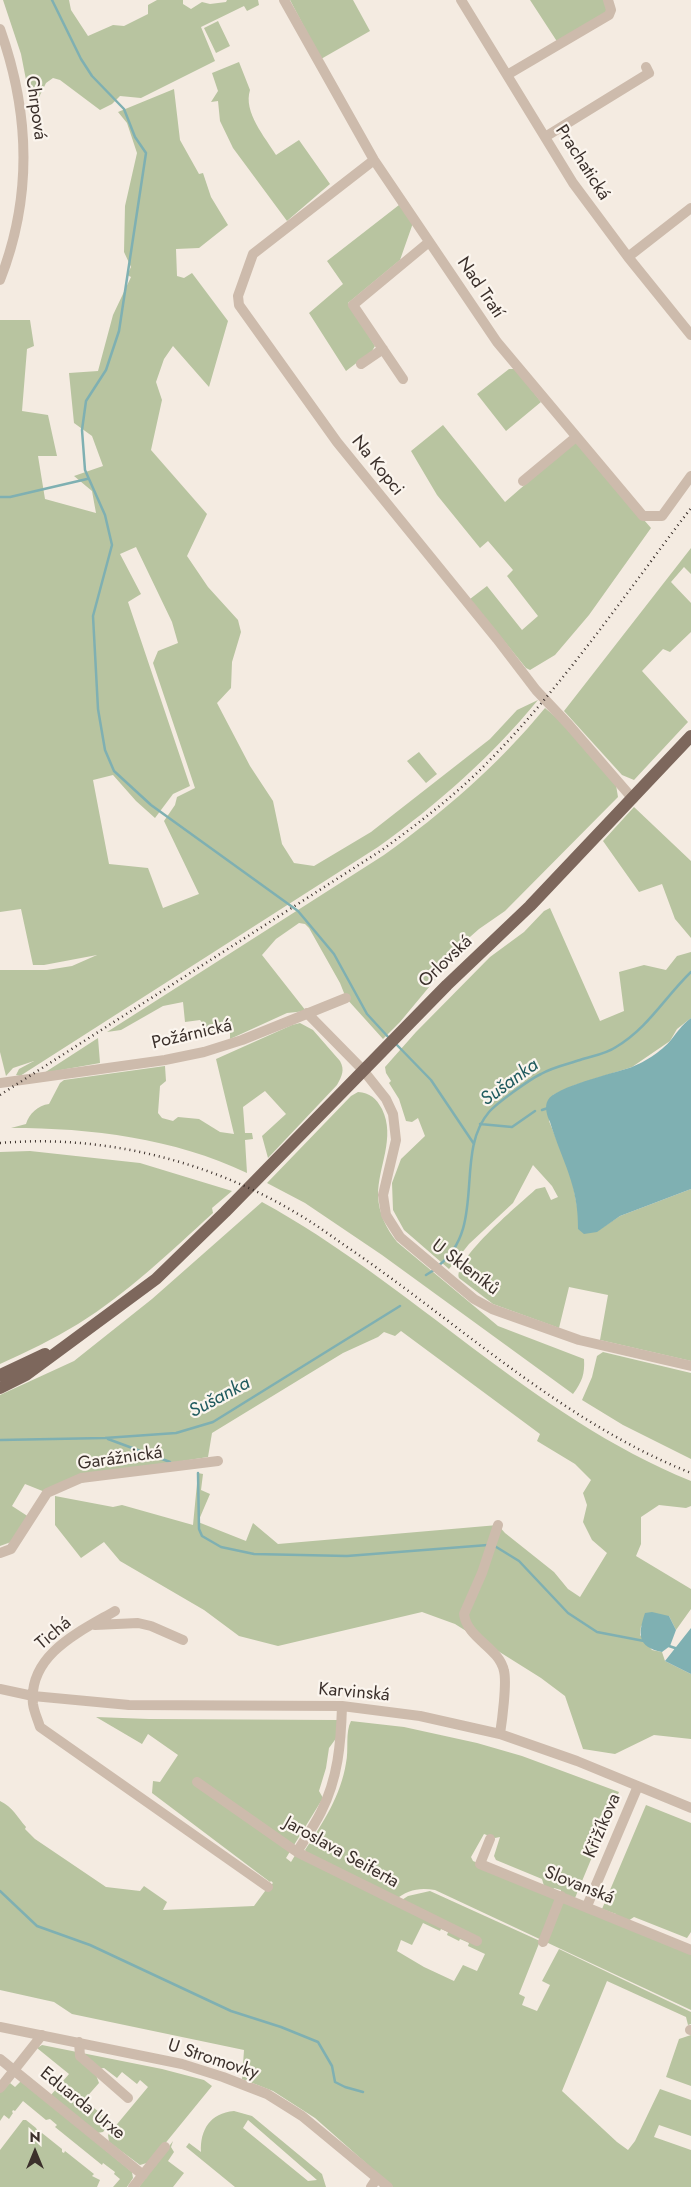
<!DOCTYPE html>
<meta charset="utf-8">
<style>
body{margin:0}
#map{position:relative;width:691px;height:2187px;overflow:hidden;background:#f4ebe1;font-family:Jost,sans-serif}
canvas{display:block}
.north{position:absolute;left:10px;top:2127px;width:50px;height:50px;-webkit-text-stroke:4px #fbf5ee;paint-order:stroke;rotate:0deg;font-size:14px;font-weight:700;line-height:20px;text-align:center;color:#3b302b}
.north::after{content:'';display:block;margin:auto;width:18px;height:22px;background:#3b302b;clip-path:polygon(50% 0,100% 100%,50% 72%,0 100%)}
</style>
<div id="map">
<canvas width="691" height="2187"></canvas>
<div class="north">N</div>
</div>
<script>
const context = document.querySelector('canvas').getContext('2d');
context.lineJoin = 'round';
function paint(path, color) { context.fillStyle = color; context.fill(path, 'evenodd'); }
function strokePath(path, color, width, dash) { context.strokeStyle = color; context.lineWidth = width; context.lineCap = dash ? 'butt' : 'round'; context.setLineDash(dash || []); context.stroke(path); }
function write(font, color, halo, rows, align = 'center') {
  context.font = font + ' Jost,sans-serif'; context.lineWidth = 4.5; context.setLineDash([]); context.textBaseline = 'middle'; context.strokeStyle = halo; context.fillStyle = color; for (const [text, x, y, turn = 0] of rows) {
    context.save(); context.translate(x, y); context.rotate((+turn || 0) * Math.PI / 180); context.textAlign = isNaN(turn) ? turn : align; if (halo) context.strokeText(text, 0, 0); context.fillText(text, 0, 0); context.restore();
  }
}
paint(new Path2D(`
 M3,0h66l2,10 17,26 25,-11 11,1 24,-12v-9l9,-5h26v4l8,5 11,-7 8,2 16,-2 1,-2h31l1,5 -12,6 -3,-5 -43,21 14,34 -74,37 -21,-2 -8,8 -12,6 -40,-30 -7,-2 -7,5 -7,14 -6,-1 -5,-6 -7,-36z
 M290,0h63l17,31 -49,28z
 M530,0h76l2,11 -50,32z
 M218,21l12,25 -14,7 -12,-25z
 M239,62l11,28c-7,22 15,47 26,65l23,-15 31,44 -43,37 -54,-73 -13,-27 -2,-20 -7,1 7,-11 -6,-18z
 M174,89l6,51 19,34 4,-1 8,24 17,28 -29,23 -23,1 1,27 7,2 8,-5 36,48 -19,66 -36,-41 -9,13 -8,23 6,18 -11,50 56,64 -20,42 21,31 30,33 3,12 -9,30 -1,26 -14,15 33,63 23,35 9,43 12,19 20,3 57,-34 119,-93 27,-29 21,-10c-47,57 -100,104 -160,147l-358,229 -4,-1 3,-6 15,-8 -21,7 -7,8 -6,-24v-82h47l25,-4 25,-11 -53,10h-11l-12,-56 -21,3v-592h30l4,26 -7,3 -5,62 26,4 9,41h-19l7,43 51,14 -4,-22 -18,-15 29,-10 -11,-30 -18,-13 -5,-50 29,-2 15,-56 18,-38 -4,-2 4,-8 -7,-15 1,-46 12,-53 -10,-30 -9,-11zM136,547l36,75 6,21 -20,8 -5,12 42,125 -18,9 -2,8 -11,16 35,73 -36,14 -15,-40 -39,-4 -16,-84 20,-5 23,26 19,17 18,-24 17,-8 -62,-184 13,-8 -21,-40z
 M399,205l14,18 -13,37 -52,43 27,43 -3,5 -26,20 -37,-58 34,-29 -16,-23z
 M509,369h6l26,33 -35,29 -29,-37z
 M443,425l62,77 70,-61 76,87 -62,87 -34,40 -25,15 -4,-2 -56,-69 17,-13 35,44 16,-14 -31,-40 6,-6 -25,-29 -8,7 -43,-53 -26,-44z
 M691,548v26l-7,-7 -13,15 20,21v29l-21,20 -7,-3 -21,22 46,51 -54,58 -12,-5 -58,-64z
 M545,708l13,11 58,66 2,12 -113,114 -26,18 -17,15 -13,19 -49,59 -17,17 -37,-41 -6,-15 -31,-55 -4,-4 -6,-1 -23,16 -14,16 44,56 -19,2 -57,26v-10l-20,2 -10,-11 -15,2 -2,-20 -20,4 -42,24 -14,2 277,-177c60,-43 114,-90 161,-147z
 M419,752l18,22 -11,9 -19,-22z
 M634,807l57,54v77l-16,-19 -13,-35 -23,8 -36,-51z
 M550,908l50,113 24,-10 -5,-39 25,-7 22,5 11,-14 14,-4v66l-14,11 -7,12 -38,26 -57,18 -22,10 -4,26 22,54 7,36v18l19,2 23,-15 71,-27v172l-91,-21 8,-45 -39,-8 -10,41 -66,-24 -34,-26c-6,-19 63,-76 77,-89l9,-2 6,13 7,-3 -6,-11 -19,-21 -20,38 -44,41 -20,25 -45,-39 -11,-20 -1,-27 9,-24 24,-23 -7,-18 -6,4 -6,-1 -7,-22 -10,-16 2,-2 -5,-8 -1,-6 31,-35 74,-75 34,-25 20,-21z
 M300,1023l13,7 27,31c5,9 2,15 -3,24l-69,73 -6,-22 24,-22 -21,-23 -22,16 2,26h7l1,6 -8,1 2,33c-74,-35 -155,-45 -236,-45l15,-4c3,-10 12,-19 23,-20l11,-21 4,-3 101,-14 1,15 -6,5 -2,27 4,5 11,3 5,-4 21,2 21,13 14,2 -18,-75 76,-34z
 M98,1038l2,25 -56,10z
 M358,1092c12,1 18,6 24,17 14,29 -4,57 -4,87 1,18 8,32 19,46l101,84 86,33c1,15 -2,23 -11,35l-191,-139 -77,-52 -38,-20 84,-87z
 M30,1151l110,12 92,28 -20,17 1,5c-43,39 -85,80 -135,111 -25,15 -51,28 -78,40v-212z
 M262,1202c150,82 269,214 429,279v25l-5,2 -27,-3 -18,12v27l-5,12 55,33v20l-15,21 -7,-14 -28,10 -1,9 12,15 10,2 3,9 26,13v65l-37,-4 -39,19 -32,-5 -18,-53 -24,-18 -86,-54 -33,-12 -144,34 -39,-10 -35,-26 -84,-49 -16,-19 -23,16 -26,-33v-29l58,11 9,-2 71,20 5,-52 5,1 -2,16 9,4 -12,28 48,19 7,-18 25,21 220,-19 7,8 49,39 14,17 12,8 27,-44 -15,-13 -9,-18 4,-17 -4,-12 8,-13 -16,-16 -38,-23 3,-7 -139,-103 -6,5 -11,-4 -6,5 -35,16 -131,80 -4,24 -64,10 -99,25 -20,-8 -13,22 17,11 -18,25 -11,4v-151l74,-34 78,-62z
 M603,1352l88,21v86l-68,-34 -41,-25 10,-23 5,-21z
 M96,1717l53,2 188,1v17l-8,11 -3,20 -7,23 4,7 -37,60 5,4 6,-10 97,53 14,-9 22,-5 110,50 -21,53 6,3 -3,8 15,6 13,-26 -8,-4 17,-32 132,63v12l-3,1 -2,-8 -79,-36 -45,110 55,51 11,8 7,-9 25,-52 31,11v36l-32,-11 -5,12 37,13v37h-298l-78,-69 -42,-27 -31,-12 2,-29 -172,-36 -18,-12 -54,-12v-189c13,6 17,16 26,26l-1,2 10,10 71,48 34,4 4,-5 23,16 -4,8 91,-4 17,-23v2l2,-2 -2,-2 -1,1 -118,-89 1,-12 7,1 18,-27 -30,-21 -6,10zM423,1923l17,8 1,-2 7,3 -1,3 12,6 1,-2 9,4 -1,3 17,8 -8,17 -14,-6 -9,16 -30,-14 -27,-16 4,-11 11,5z
 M351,1721l53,6 73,16 45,13 97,36 -44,106 -14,-5v-3l-7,-2 -1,2 -9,-4 -2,-7 -46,-19 -2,-4 6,-19 -5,1 -11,-4 -13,23 2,4 218,91v58l-256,-120c-16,-3 -28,0 -40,10l-87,-45 -3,-5c18,-27 36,-55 41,-87 3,-13 -1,-31 5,-42z
 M646,1805l45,18v109l-4,6 -53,-21 -6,4 -13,-5 1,-2 -14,-5z
 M691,2035v51l-25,-9 13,-38z
 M42,2045l120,24 42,11 8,6 -62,76 -10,3 -31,-23 -1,-7 40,-48 -8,-7 -3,4 -15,-12 -5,6 -13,-10 -6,1 -2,6 3,8 -15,17 15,12v3l2,-1 10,8 -8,10 -6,1 -46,-38 18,-21 -32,-26z
 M21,2081l111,91 1,6 -6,9h-14l7,-8 -6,-5 1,-2 -12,-9 -1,2 -47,-38 2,-2 -7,-6 -4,1 -23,-19 -8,10 -2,-1 -1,2 1,1 -4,6 -5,-4 -4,6v-29l10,-9 5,4z
 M234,2111l18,5 70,58 4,13h-91l-49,-40 3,-4 12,9c-1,-22 9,-39 33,-41zM248,2120l69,60 -9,1 -65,-53z
 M23,2120h3l10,8 1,2 3,1 1,3 1,-1 20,16v3l2,1 1,-2 29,23 -2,2 8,4 -3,7h-97v-37z
 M173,2141l-2,6 3,5 -6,9 16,12 -11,14h-34z`), '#b8c4a0');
paint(new Path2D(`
 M691,1018v171l-71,27 -23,16 -13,2 -6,-5c1,-43 -16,-68 -28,-107 -3,-6 -6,-16 -2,-22 7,-13 66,-27 81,-32 13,-4 33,-17 42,-28 8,-10 9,-13 20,-22z
 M652,1612l17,4 7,14 -6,16 -8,6c-25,-5 -24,-18 -17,-39z
 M691,1628v46l-26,-13z`), '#7fb0b2');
strokePath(new Path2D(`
 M52,0l29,59 11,17 32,33 11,28 11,16 -27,178 -13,39 -20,31 -4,29 3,40 20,45 7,30 -19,71 5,93 7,41 9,21 37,34 147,106 36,43 33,60 23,25
 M0,497h10l77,-18
 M396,1044l35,36 43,64
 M542,1110l6,-2
 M480,1124l32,3 23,-16
 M438,1266c50,-38 15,-112 51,-154 8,-9 41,-33 52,-38 12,-7 27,-10 39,-14 12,-4 26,-6 36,-13 32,-19 49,-50 75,-75
 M426,1275l8,-5
 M108,1439l62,23
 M0,1440l105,-2 71,-5 37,-11 187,-116
 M198,1473l1,56 3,7 19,11 33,7 93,2 141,-11
 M493,1545l26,16 49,52 29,19 47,9
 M666,1645l12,4
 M0,1891l37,35 53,19 141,66 50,16 37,15 14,24 3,16 10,5 18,5`), '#7fb0b2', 2.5);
strokePath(new Path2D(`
 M284,0l90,160 123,182 146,174h19l29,-40
 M461,0l112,183 55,74 63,78
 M0,29c30,84 33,167 0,251
 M507,75l102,-60 2,-5 -3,-10
 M545,137l104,-64 -3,-6
 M374,160l-121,94 -15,42 1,9 98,137 160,197 39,51 33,35 64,74
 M628,257l63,-49
 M361,364l22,-15
 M403,379l-50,-74 76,-63
 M523,481l53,-44
 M307,1013l56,57 23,29 7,15 3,26 -13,55 3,20 14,22 74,62 18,10 87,31 112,26
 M0,1083l165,-23 39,-8 38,-12 104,-42
 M498,1525l-16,48 -18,41c3,25 35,33 40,57 3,12 -2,50 -4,63
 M0,1553l11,-4 36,-56 34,-15 137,-17
 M115,1611c-36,21 -87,44 -82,93 1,8 5,16 7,23l228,160
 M95,1625l43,-2 13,3 32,14
 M0,1689l33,7 96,9 213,1 78,10 80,18 77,27 114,47
 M197,1782l100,70 180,89
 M490,1839l-10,25 211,86
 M297,1852c8,-13 17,-26 24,-40 17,-33 20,-69 21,-106
 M587,1906l51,-120
 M543,1942l18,-46
 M0,2027l182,37 41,13 44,17 35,22 86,71
 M690,2030h1
 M79,2042l1,14 48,42
 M0,2059l143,116
 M0,2088l42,-53
 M133,2187l32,-40
 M371,2187l6,-9`), '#cdbbac', 10);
strokePath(new Path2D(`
 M0,1375l45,-21
 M0,1388l26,-13 130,-96 69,-67 222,-227 83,-79 161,-170`), '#7d675c', 12);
strokePath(new Path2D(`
 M0,1095l382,-245c34,-25 67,-50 97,-79 80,-79 144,-174 212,-263
 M0,1143c103,-9 210,18 298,71 19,11 37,25 55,37 110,76 212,172 338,222`), '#3b302b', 2.5, [1, 4]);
write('18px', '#3b302b', '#fbf5ee', [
 ["Chrpová",35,108,82],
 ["Prachatická",582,163,57],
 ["Nad Tratí",480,288,56],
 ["Na Kopci",377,466,51],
 ["Orlovská",446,962,-44],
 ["Požárnická",192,1035,-13],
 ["U Skleníků",465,1268,37],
 ["Garážnická",120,1459,-8],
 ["Tichá",54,1634,-40],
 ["Karvinská",354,1693,5],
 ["Křižíkova",603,1826,-67],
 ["Jaroslava Seiferta",341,1853,29],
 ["Slovanská",579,1886,22],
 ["U Stromovky",213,2060,18],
 ["Eduarda Urxe",82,2104,39]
]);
write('italic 19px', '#1f5a5e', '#fbf5ee', [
 ["Sušanka",510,1083,-36],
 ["Sušanka",220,1398,-28]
]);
</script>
